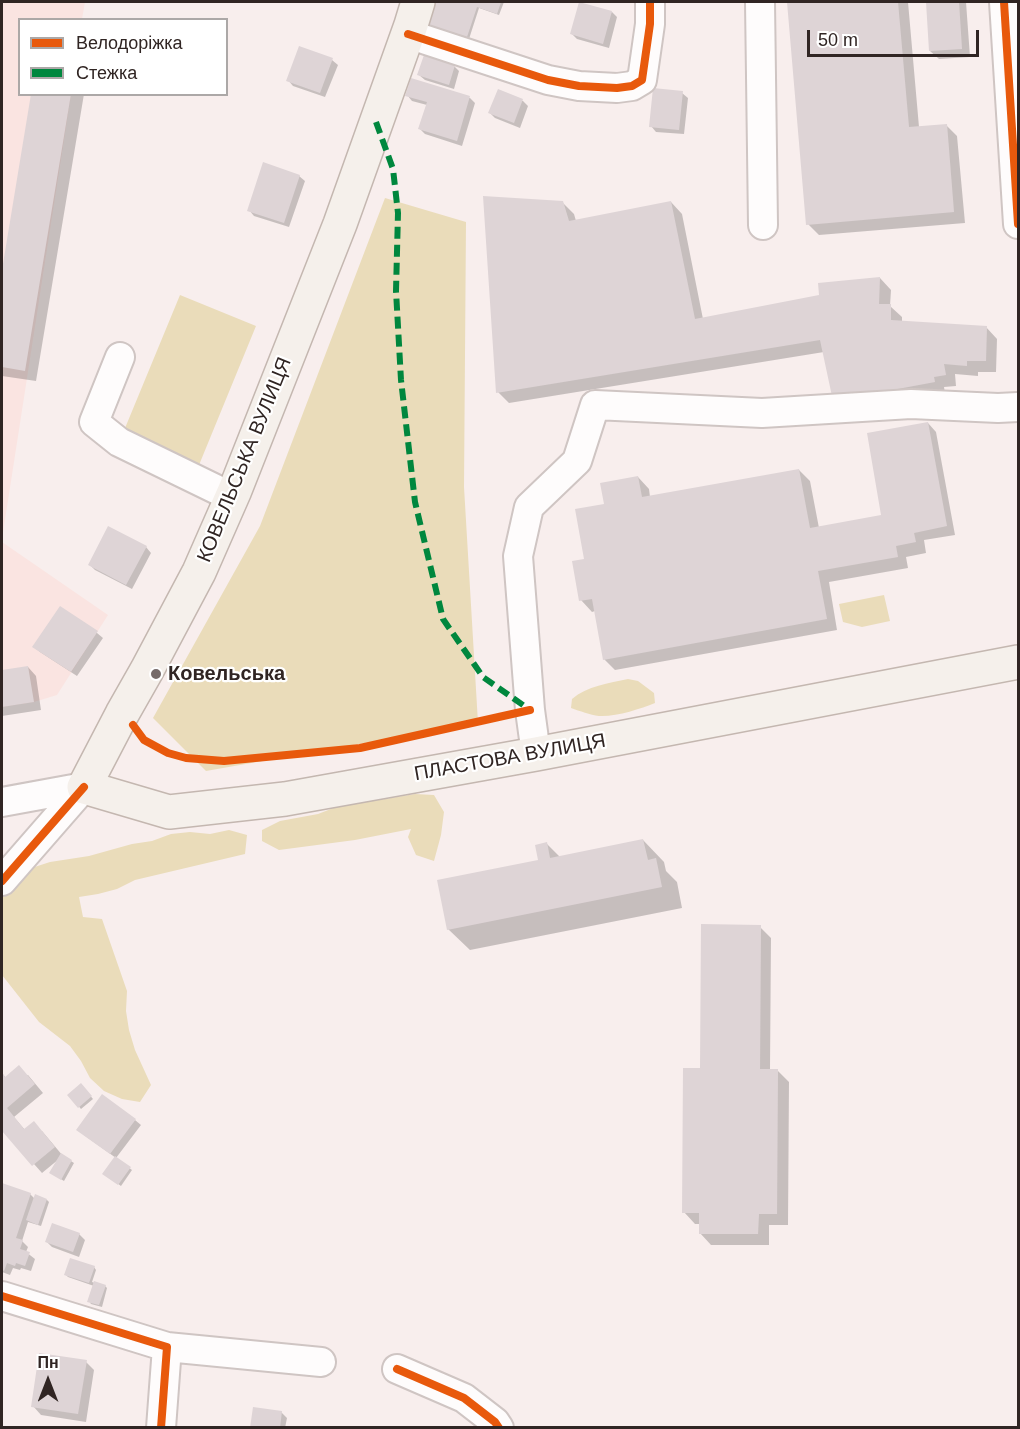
<!DOCTYPE html>
<meta charset="utf-8">
<style>
body{margin:0}
#map{position:relative;width:1020px;height:1429px;overflow:hidden;background:#f8eeed;font-family:Helvetica,sans-serif}
canvas{display:block}
.frame{position:absolute;inset:0;border:3px solid #302523;pointer-events:none}
.legend{position:absolute;left:18px;top:18px;width:210px;height:78px;box-sizing:border-box;background:#fff;border:2px solid #aca8a7;margin:0;padding:8px 10px;list-style:none;font-size:18px;color:#302523}
.legend li{display:flex;align-items:center;gap:12px;height:30px}
.legend b{width:30px;border:2px solid #aca8a7}
.north{position:absolute;left:18px;top:1351px;width:60px;height:60px;-webkit-text-stroke:4px #fff;paint-order:stroke;rotate:0deg;font-size:16px;font-weight:700;line-height:24px;text-align:center;color:#302523}
.north::after{content:'';display:block;margin:auto;width:21px;height:27px;background:#302523;clip-path:polygon(50% 0,100% 100%,50% 72%,0 100%)}
.scale{position:absolute;left:807px;top:30px;width:172px;height:27px;box-sizing:border-box;border:3px solid #302523;border-top:0;padding-left:8px;font-size:18px;line-height:21px;white-space:nowrap;color:#302523;-webkit-text-stroke:4px #fff;paint-order:stroke}
</style>
<div id="map">
<canvas width="1020" height="1429"></canvas>
<div class="frame"></div>
<ul class="legend">
<li><b style="height:8px;background:#e8590c"></b>Велодоріжка</li>
<li><b style="height:8px;background:#00873e"></b>Стежка</li>
</ul>
<div class="north">Пн</div>
<div class="scale">50 m</div>
</div>
<script>
const context = document.querySelector('canvas').getContext('2d');
context.lineJoin = 'round';
function paint(path, color) { context.fillStyle = color; context.fill(path, 'evenodd'); }
function strokePath(path, color, width, dash) { context.strokeStyle = color; context.lineWidth = width; context.lineCap = dash ? 'butt' : 'round'; context.setLineDash(dash || []); context.stroke(path); }
function write(font, color, halo, rows, align = 'center') {
  context.font = font + ' Helvetica,sans-serif'; context.lineWidth = 4.5; context.setLineDash([]); context.textBaseline = 'middle'; context.strokeStyle = halo; context.fillStyle = color; for (const [text, x, y, turn = 0] of rows) {
    context.save(); context.translate(x, y); context.rotate((+turn || 0) * Math.PI / 180); context.textAlign = isNaN(turn) ? turn : align; if (halo) context.strokeText(text, 0, 0); context.fillText(text, 0, 0); context.restore();
  }
}
paint(new Path2D(`
 M2,2h83l-3,17 -62,1v74l51,1 -69,444z
 M2,542l106,73 -51,80 -23,7 -32,5z`), '#fae4e1');
paint(new Path2D(`
 M385,198l81,24 -2,265 14,236 -272,48 -53,-53 107,-192z
 M180,295l76,31 -57,139 -76,-32z
 M884,595l6,26 -28,6 -19,-5 -4,-18z
 M628,679l10,2 16,12 1,10c-15,6 -39,14 -56,13 -9,-1 -19,-5 -28,-8l1,-9c15,-13 37,-16 56,-20z
 M415,794l19,1 10,17 -3,23 -7,26 -18,-6 -8,-18 3,-8 -56,11 -76,10 -17,-9v-11l18,-9 38,-7 18,-7z
 M229,830l18,5 -2,19 -110,26 -18,9 -19,5 -19,3 4,20 19,2 25,72 -1,20 3,19 6,20 16,35 -11,17 -18,-3 -18,-8 -14,-13 -9,-17 -11,-15 -31,-24 -37,-47v-88l11,-13 37,-12 39,-6 43,-12 20,-3 19,-7 19,-2 20,2z`), '#eadcba');
paint(new Path2D(`
 M433,2h71l-5,13 -20,-7 -10,31 -40,-14 -3,-2z
 M788,2h120l11,125 27,-2 11,11 8,87 -146,12 -11,-11z
 M927,2h39l4,55 -31,2 -9,-8z
 M612,12l5,5 -8,31 -32,-9 -5,-5z
 M332,60l6,5 -13,32 -32,-11 -5,-6z
 M454,66l5,5 -5,18 -29,-9 -6,-5z
 M412,80l58,18 5,5 -13,43 -37,-12 -5,-5 7,-24 -15,-4 -5,-6z
 M498,91l25,10 5,5 -8,22 -25,-10 -5,-5z
 M682,93l6,5 -4,36 -28,-2 -5,-6z
 M32,94h52l-48,287 -34,-5v-97z
 M299,176l6,5 -16,46 -35,-11 -5,-6z
 M562,202l12,12 2,7 95,-19 11,12 21,105 118,-23 59,-18 11,12 -1,16 12,11v5l84,5 11,12 -1,33h-18v4l-23,-2 1,12 -12,1 1,6 -99,18 -22,-59 -315,51 -11,-11z
 M928,423l8,9 19,103 -31,5 2,13 -20,4 2,11 -79,14 8,48 -222,40 -11,-11 -9,-48 -3,1 -11,-12 5,-40 20,-55 32,-28 11,12 1,8 149,-27 11,11 9,47 64,-12z
 M146,547l5,6 -19,36 -37,-19 -6,-6z
 M60,608l37,25 6,5 -26,38 -37,-24 -6,-5z
 M28,667l8,9 5,34 -39,6v-45z
 M643,840l21,22 2,9 11,11 5,26 -212,42 -22,-21 92,-68 7,-17 13,13z
 M760,927l11,11 -1,132h7l12,12 -1,143h-19v20h-58l-11,-12v-9h-5l-11,-12 18,-142z
 M2,1073l4,5 22,-3 15,18 -29,24 11,13 17,1 21,25 11,7 -10,18 -10,-6 5,-16 -17,14 -40,-45z
 M81,1085l12,14 -12,10 -12,-14z
 M135,1120l6,5 -25,33 16,12 -11,16 -14,-10 9,-18 -32,-23z
 M2,1184l28,10 5,5 12,1 2,2 -8,24 -13,-4 -6,19 6,6 -2,5 9,7 -4,12 -10,-3 -1,2 -7,-2 -3,7 -8,-3z
 M79,1234l6,6 -6,17 -27,-10 -5,-5z
 M94,1267l2,3 -4,12 13,4 2,2 -5,19 -11,-3 -2,-3 5,-15 -26,-9 -2,-2z
 M86,1362l8,8 -8,52 -45,-7 -8,-9z
 M281,1412l6,6 -2,10h-33z`), '#0003');
paint(new Path2D(`
 M432,2h69l-4,12 -20,-7 -10,30 -42,-13z
 M579,2l33,9 -9,33 -33,-10z
 M787,2h111l11,125 38,-3 7,88 -148,13z
 M926,2h33l3,47 -33,2z
 M299,46l34,12 -13,35 -34,-12z
 M424,55l31,10 -6,20 -32,-10z
 M411,78l59,18 -13,45 -39,-12 9,-27 -22,-6z
 M653,88l30,3 -4,39 -30,-3z
 M498,89l25,10 -9,24 -26,-10z
 M31,94h40l-46,277 -23,-4v-97z
 M263,162l37,13 -16,48 -37,-12z
 M483,196l80,5 6,20 102,-20 24,118 124,-24 -1,-12 62,-6 -1,27h12v16l96,6 -1,35h-19v5l-23,-2 2,11 -12,2 1,5 -102,19 -13,-61 -324,53z
 M928,422l19,104 -33,7 2,9 -20,4 2,11 -80,14 9,48 -224,41 -11,-61 -13,2 -7,-40 12,-2 -9,-50 29,-5 -4,-21 38,-7 4,21 157,-28 11,59 71,-13 -14,-82z
 M108,526l39,20 -21,39 -38,-20z
 M60,606l38,25 -27,41 -39,-25z
 M28,666l6,36 -32,5v-37z
 M643,839l5,21 8,-2 6,29 -215,43 -10,-50 101,-20 -3,-15 12,-3 3,16z
 M701,924l60,1 -1,144h18l-1,145h-18l-1,20h-59v-21h-17l1,-145h17z
 M19,1065l16,19 -28,24 17,21 10,-8 21,26 -23,19 -30,-35v-59l3,5z
 M81,1083l11,13 -14,12 -11,-13z
 M102,1094l34,25 -26,35 -34,-24z
 M61,1153l11,7 -11,20 -12,-7z
 M115,1156l16,11 -13,18 -16,-11z
 M2,1183l29,10 -15,45 7,2 -3,9 10,3 -5,14 -9,-3 -1,3 -8,-3 -3,8 -2,-1z
 M35,1194l12,5 -9,26 -12,-5z
 M52,1223l28,10 -7,19 -28,-10z
 M70,1258l25,8 -6,17 -25,-8z
 M94,1281l12,4 -7,20 -12,-3z
 M39,1353l48,7 -9,54 -47,-7z
 M253,1407l29,4 -2,17h-30z`), '#ded4d6');
const minor = new Path2D(`
 M760,2l3,223
 M1004,2l14,222
 M408,34l140,46 31,6 38,2 15,-2 10,-6 8,-56v-22
 M120,357l-26,65 25,20 113,55
 M536,754l-6,-44 -12,-154 11,-49 48,-46 18,-56 167,8 149,-9 87,4 20,-1
 M2,802l82,-15
 M2,881l82,-94
 M2,1296l165,51 -6,81
 M167,1347l154,15
 M397,1369l67,29 31,24 4,6`);
const major = new Path2D(`
 M418,2l-7,23 -71,199 -105,266 -36,82 -52,98 -25,44 -38,73 85,25 116,-13 251,-45 482,-92`);
strokePath(minor, '#cfc5c3', 32);
strokePath(major, '#c4b7b0', 36);
strokePath(minor, '#fefcfc', 28);
strokePath(major, '#f5f0eb', 33);
strokePath(new Path2D(`
 M376,122l17,47 5,44 -2,78 5,89 14,122 28,117 40,58 47,33`), '#00873e', 6, [12, 6]);
strokePath(new Path2D(`
 M1004,2l14,222
 M408,34l140,46 31,6 38,2 15,-2 10,-6 8,-56v-22
 M133,725l11,15 24,13 18,5 38,3 136,-13 170,-38
 M2,881l82,-94
 M2,1296l165,51 -6,81
 M397,1369l67,29 31,24 4,6`), '#e8590c', 8);
for (const [x, y, r, color] of [
 [156,674,6,"#766b6a"]
]) { const dot = new Path2D(); dot.arc(x, y, r, 0, 2 * Math.PI); context.fillStyle = color; context.fill(dot); strokePath(dot, '#fff', 2); }
write('20px', '#302523', '#fff', [
 ["КОВЕЛЬСЬКА ВУЛИЦЯ",245,460,-68],
 ["ПЛАСТОВА ВУЛИЦЯ",510,758,-10]
]);
write('bold 20px', '#302523', '#fff', [
 ["Ковельська",168,674]
], 'left');
</script>
